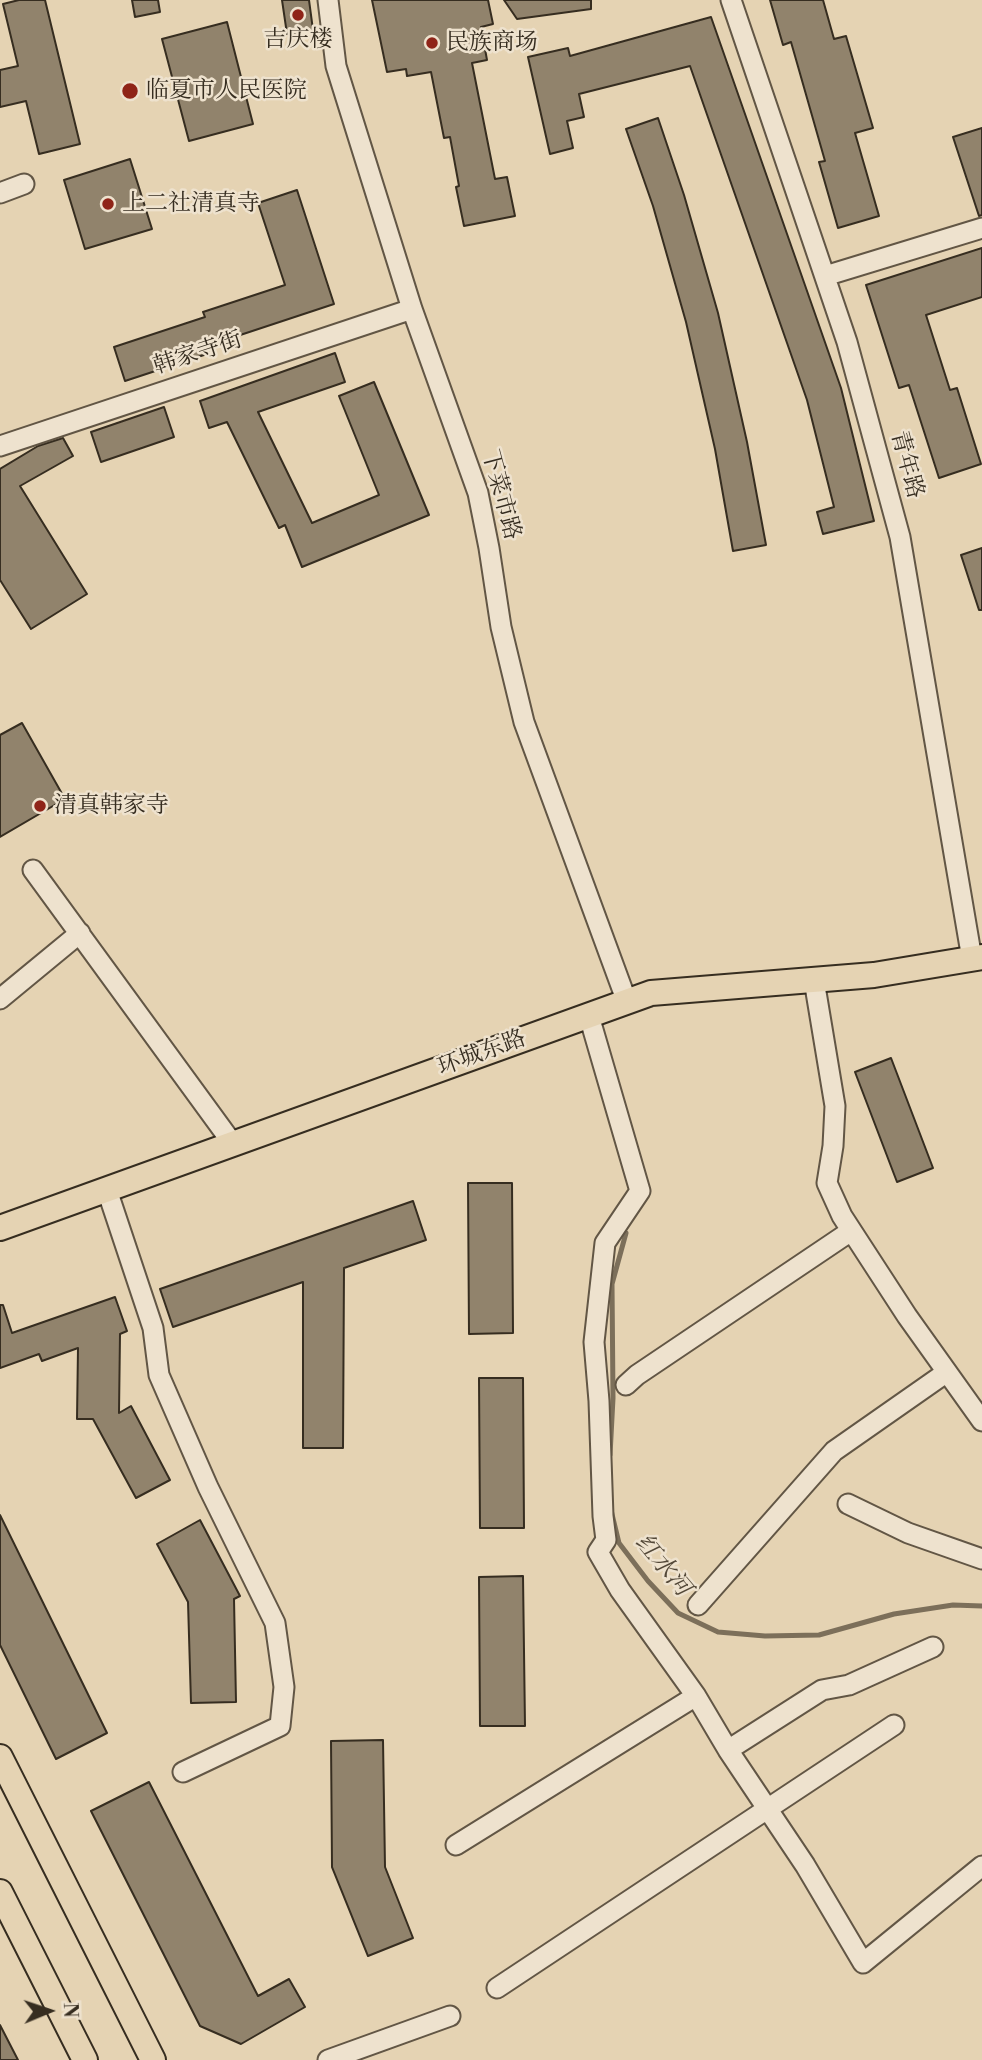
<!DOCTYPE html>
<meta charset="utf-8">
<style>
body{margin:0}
#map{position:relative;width:982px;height:2060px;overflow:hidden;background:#e5d3b3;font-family:"Libre Bodoni",serif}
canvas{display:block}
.north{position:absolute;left:14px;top:1976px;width:70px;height:70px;-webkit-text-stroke:5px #eee2ce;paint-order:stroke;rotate:88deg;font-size:19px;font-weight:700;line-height:28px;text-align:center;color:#362d20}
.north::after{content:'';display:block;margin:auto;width:24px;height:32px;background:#362d20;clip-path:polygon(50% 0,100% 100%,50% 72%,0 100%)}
</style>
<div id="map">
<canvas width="982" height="2060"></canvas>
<div class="north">N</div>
</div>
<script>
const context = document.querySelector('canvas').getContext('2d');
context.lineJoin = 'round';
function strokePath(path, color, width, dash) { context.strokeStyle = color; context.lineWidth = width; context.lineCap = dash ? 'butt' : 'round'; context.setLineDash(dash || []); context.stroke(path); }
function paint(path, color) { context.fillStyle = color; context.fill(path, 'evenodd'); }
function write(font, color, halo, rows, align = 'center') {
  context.font = font + ' "Libre Bodoni","Noto Serif SC",serif'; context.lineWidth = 5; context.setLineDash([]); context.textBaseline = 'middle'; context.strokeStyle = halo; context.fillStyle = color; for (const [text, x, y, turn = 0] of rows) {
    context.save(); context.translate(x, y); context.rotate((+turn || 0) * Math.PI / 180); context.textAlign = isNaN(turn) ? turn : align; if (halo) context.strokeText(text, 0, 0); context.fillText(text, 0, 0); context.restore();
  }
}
strokePath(new Path2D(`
 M610,1455l3,-57 -1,-114 14,-51
 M611,1510l8,33 29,38 30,32 40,19 47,4 54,-1 75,-21 59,-9 29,1`), '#7c6f5a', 5);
const building = new Path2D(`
 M19,0h26l35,144 -41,10 -13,-53 -26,6v-37l18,-4 -15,-62z
 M132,0h26l2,12 -25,5z
 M282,0h27l4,30 -26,4z
 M372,0h116l5,24 -12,3 6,33 -15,3 23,116 12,-2 8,39 -51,10 -8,-39 3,-1 -9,-49 -6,1 -13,-66 -24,4 -1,-7 -19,3z
 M504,0h87v9l-74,10z
 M770,0h53l11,39 12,-3 27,92 -18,5 24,83 -41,12 -19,-66 6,-1 -34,-119 -8,3z
 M711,17l130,371 33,133 -51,13 -6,-22 17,-5 -27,-107 -117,-334 -111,28 5,23 -17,4 6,27 -23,6 -22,-97 40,-9 2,8z
 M227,22l26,102 -64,17 -27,-102z
 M658,118l26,77 34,118 29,129 19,103 -33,6 -18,-102 -29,-127 -33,-116 -27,-77z
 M982,128v87l-3,1 -26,-79z
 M130,159l22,70 -67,20 -21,-69z
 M297,190l37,114 -124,41 3,7 -88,29 -11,-34 91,-30 -2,-5 82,-27 -27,-82z
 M982,248v49l-56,18 24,75 7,-2 24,76 -42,14 -30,-93 -10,3 -33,-103z
 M335,353l10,29 -87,30 54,111 67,-28 -40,-99 35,-14 55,133 -127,52 -17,-42 -6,3 -52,-106 -18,6 -9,-27z
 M164,407l10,30 -73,25 -10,-30z
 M63,438l10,18 -53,30 67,108 -56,35 -31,-49v-111l38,-23z
 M982,548v62h-3l-18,-55z
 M22,723l43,76 -65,38v-102z
 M891,1058l42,110 -36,14 -42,-110z
 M468,1183h44l1,150 -44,1z
 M413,1201l13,39 -82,28 -1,180h-40v-166l-130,45 -13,-38z
 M115,1297l12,34 -7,3 -1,79 12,-7 39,74 -34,18 -43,-79h-16l1,-71 -36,13 -3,-7 -39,14v-63h3l9,28z
 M479,1378h44l1,150h-44z
 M0,1515l107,218 -51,26 -56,-114z
 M200,1520l40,76 -6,3 2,103 -45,1 -3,-101 -31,-58z
 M523,1576l2,150h-45l-1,-149z
 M383,1740l2,127 28,71 -45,18 -36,-89 -1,-126z
 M149,1782l109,214 31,-17 16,28 -64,37 -41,-18 -109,-215z
 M0,2025l18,35h-18z`);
paint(building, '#91836c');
strokePath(building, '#362d20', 2);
const minor = new Path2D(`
 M328,0l8,66 76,243 66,184 11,55 12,79 23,95 103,280
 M731,0l116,342 53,195 72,422
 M0,193l24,-9
 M825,276l157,-48
 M0,446l412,-137
 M33,870l200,274
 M814,980l21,126 -2,40 -6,37 15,33 65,100 75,105
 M0,999l80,-66
 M589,1016l51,175 -35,52 -11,99 5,59 4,115 3,24 -8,12 22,38 76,106 32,54 77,115 58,98 119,-97
 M107,1190l46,138 6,47 49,112 67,136 9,64 -4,39 -97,46
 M626,1385l11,-10 214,-144
 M848,1504l60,29 74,26
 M698,1605l136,-154 113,-79
 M728,1750l94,-60 27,-5 84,-38
 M456,1845l240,-149
 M497,1988l397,-263
 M328,2060l122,-44`);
const major = new Path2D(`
 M0,1228l651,-235 223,-18 108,-18
 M0,1757l153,303
 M0,1892l85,168`);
strokePath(minor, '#625645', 23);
strokePath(major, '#362d20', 28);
strokePath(minor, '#eee2ce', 19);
strokePath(major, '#e5d3b3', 24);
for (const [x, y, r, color] of [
 [298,15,7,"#8f2418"],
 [432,43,7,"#8f2418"],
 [130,91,9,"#8f2418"],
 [108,204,7,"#8f2418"],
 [40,806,7,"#8f2418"]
]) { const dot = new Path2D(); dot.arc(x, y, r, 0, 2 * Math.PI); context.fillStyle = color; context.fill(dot); strokePath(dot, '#eee2ce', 2.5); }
write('23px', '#362d20', '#eee2ce', [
 ["吉庆楼",298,40,"center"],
 ["民族商场",446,43],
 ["临夏市人民医院",146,91],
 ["上二社清真寺",122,204],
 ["清真韩家寺",54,806]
], 'left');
write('23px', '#362d20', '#eee2ce', [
 ["韩家寺街",198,354,-18],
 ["青年路",906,465,75],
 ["下菜市路",500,495,75],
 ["环城东路",482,1054,-20]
]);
write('italic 24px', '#534838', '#eee2ce', [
 ["红水河",662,1566,50]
]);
</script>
